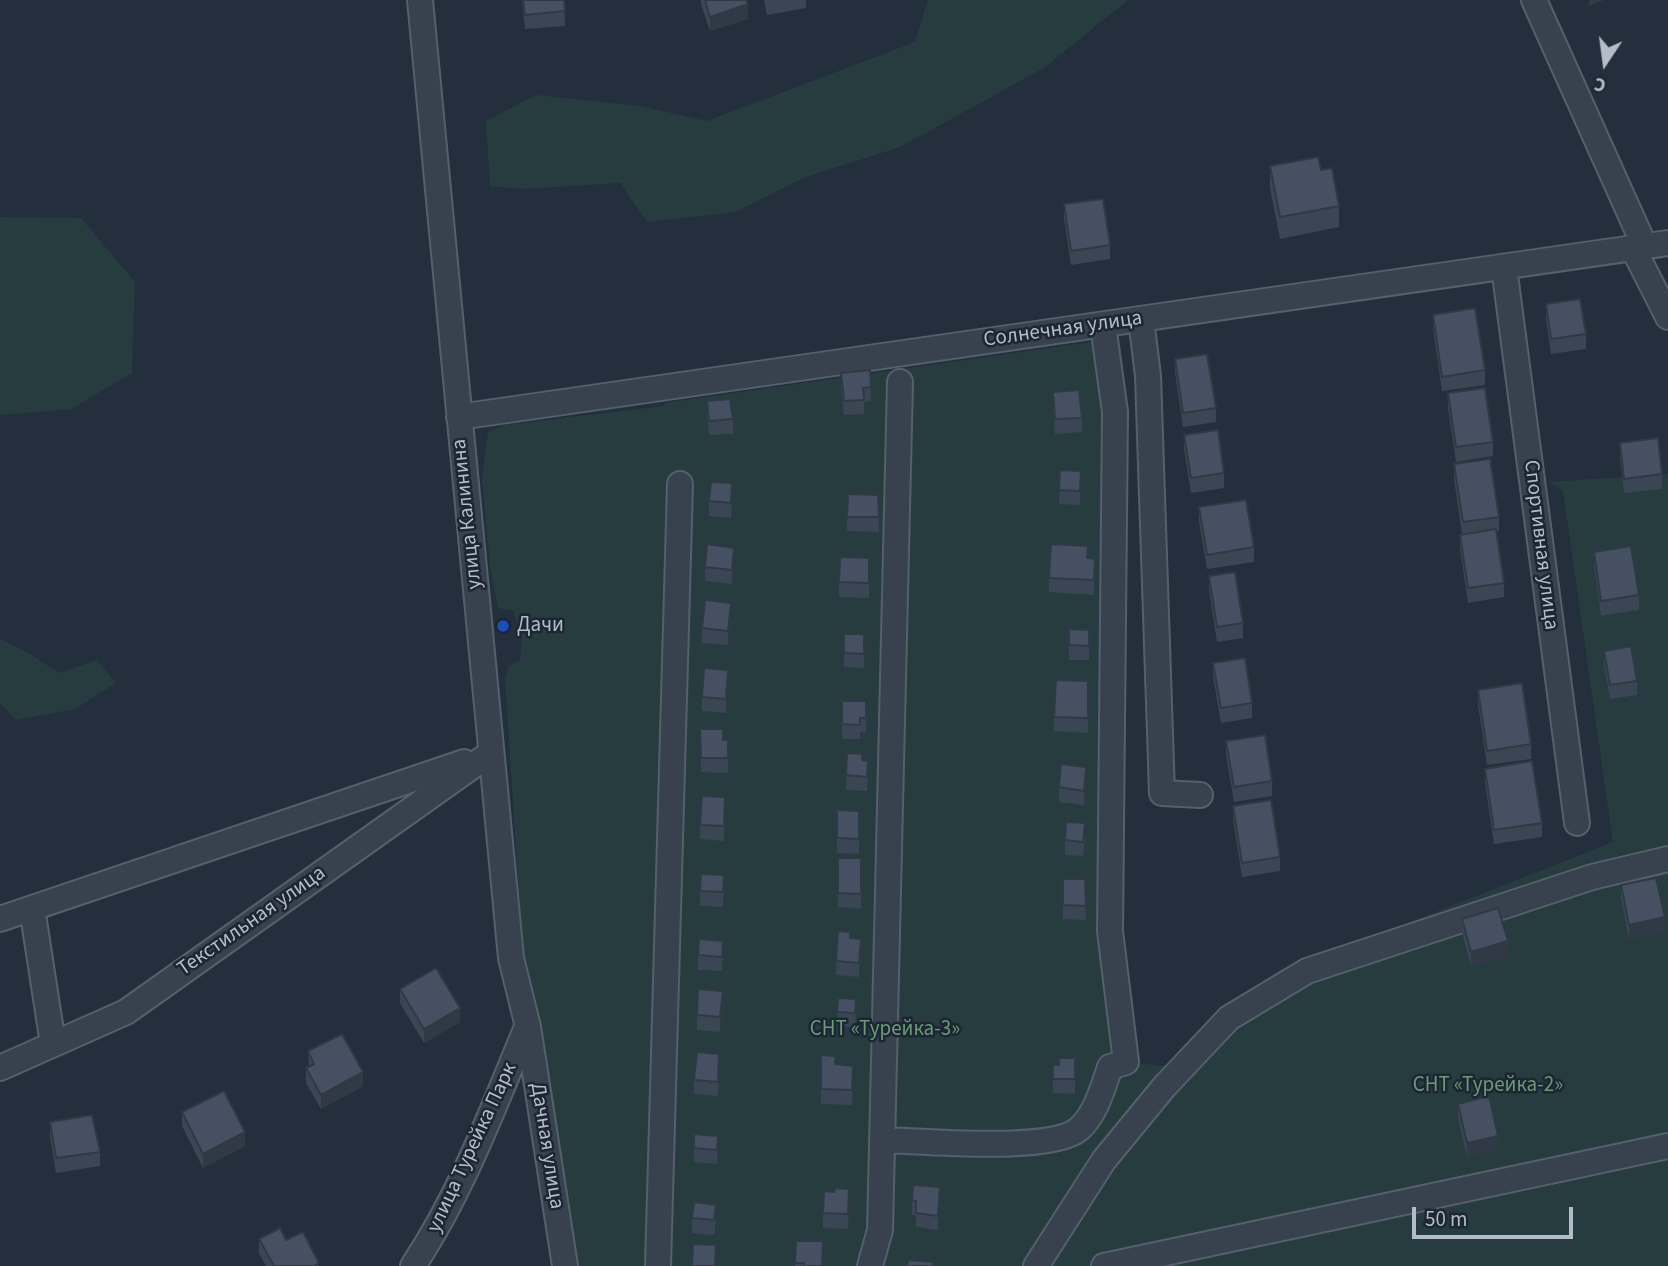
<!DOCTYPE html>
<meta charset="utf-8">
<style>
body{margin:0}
#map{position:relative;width:1668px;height:1266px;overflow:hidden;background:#242f3e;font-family:"Source Sans 3",sans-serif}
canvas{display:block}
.north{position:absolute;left:1570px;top:28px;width:70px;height:70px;-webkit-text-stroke:5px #1d2633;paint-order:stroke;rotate:193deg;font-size:19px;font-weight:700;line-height:28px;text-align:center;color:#b4bcc9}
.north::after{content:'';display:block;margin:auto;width:24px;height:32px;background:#b4bcc9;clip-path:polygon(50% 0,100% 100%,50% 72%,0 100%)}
.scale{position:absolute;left:1412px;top:1207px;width:161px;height:32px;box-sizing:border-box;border:4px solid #b4bcc9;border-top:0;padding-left:9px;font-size:21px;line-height:24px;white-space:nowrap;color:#b4bcc9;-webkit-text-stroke:5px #1d2633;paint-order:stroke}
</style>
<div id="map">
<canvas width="1668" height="1266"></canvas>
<div class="north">С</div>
<div class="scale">50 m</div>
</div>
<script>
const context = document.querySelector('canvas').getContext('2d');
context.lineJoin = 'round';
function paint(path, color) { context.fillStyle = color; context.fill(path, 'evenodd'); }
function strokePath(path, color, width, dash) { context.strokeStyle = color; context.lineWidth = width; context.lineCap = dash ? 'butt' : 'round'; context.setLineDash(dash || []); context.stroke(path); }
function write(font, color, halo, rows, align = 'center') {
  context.font = font + ' "Source Sans 3",sans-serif'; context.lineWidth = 5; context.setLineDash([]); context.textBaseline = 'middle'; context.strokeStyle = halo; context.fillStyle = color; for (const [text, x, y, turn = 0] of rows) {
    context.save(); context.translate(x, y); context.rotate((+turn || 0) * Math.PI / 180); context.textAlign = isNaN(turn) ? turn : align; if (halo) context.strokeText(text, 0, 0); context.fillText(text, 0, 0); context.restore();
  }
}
paint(new Path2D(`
 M928,0h200l-84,68 -144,79 -97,31 -68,34 -88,10 -27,-39 -98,6 -32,-3 -4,-65 50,-26 104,11 67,15 208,-79z
 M0,217l81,1 54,64 -3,91 -61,36 -71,6z
 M1105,340l7,393 14,329 48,5 143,-108 296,-117 -50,-351 -14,-9 119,-8v792h-1105l-36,-246 -22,-341 4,-13 11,-6 2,-24 -9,-25 -15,-3 -8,-42 -8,-88 6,-45 16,-8 160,-19v-3z
 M0,639l30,15 29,19 38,-13 19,23 -41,26 -59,11 -16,-17z`), '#263c3f');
const minor = new Path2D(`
 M420,0l91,958 17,69 37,239
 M1534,0l111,247
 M1633,248l35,69
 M1504,267l73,556
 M1141,319l7,57 14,417 38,2
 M459,417l1209,-174
 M32,908l21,136
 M0,919l464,-157
 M0,1068l126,-56 365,-259
 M883,1140c40,1 168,13 196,-11 17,-15 24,-42 31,-62l16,-5 -16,-131 5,-519 -12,-87
 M413,1266c49,-74 80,-158 114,-239
 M658,1266l22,-782
 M870,1266l10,-36 20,-848
 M1036,1266l68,-106 60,-73 65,-69 78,-47 285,-94 76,-18
 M1104,1266l564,-120`);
strokePath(minor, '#565f6c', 28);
strokePath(minor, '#38414e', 24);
paint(new Path2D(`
 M522,0h42l1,26 -40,3z
 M701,0h45l2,19 -38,12 -9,-27z
 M764,0h42v8l-39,7z
 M1270,166l51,4 18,36v21l-59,12 -10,-51z
 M1064,204l46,41v14l-39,6 -7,-46z
 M1546,304l40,30v15l-35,5 -5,-35z
 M1433,315l52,55v15l-43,6 -9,-62z
 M1175,359l41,49v14l-33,5 -8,-54z
 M841,373l30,14v14l-7,1v12l-20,1 -3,-28z
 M1053,392l29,26v14l-27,2 -2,-27z
 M1448,393l45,49v14l-37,6 -8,-54z
 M707,401l26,18v15l-24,1 -2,-20z
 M1184,435l40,38v15l-33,5 -7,-44z
 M1620,443l42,31v15l-38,4 -4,-36z
 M1454,464l45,53v14l-3,1 8,51v14l-36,6 -8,-54v-14l2,-1 -8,-55z
 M1060,470l21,1 -1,34 -21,-1z
 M848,494l30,1 1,37 -32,-1z
 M732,498l-1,20 -22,-2v-15z
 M1199,507l55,40v15l-47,7 -8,-47z
 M1594,552l45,43v15l-38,6 -7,-50z
 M840,557l29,1v40l-30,-1z
 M1088,558l7,1 -1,36 -45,-3v-14z
 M734,562l-2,22 -27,-3v-14z
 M1209,576l34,47v15l-26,4 -8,-52z
 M731,617l-3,28 -26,-2v-15z
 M1069,629l20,1v30h-20z
 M844,634h20v34l-20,-1z
 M1604,651l33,30v14l-27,4 -6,-34z
 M1213,663l39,40v15l-31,5 -8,-46z
 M1088,681v52l-34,-2v-14z
 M728,684l-2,29 -24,-2v-14z
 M1478,690l53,54v15l-44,6 -9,-60z
 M842,701h24v32l-6,-1v7h-18z
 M700,729l23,11 5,18v15l-27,-1z
 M1226,741l46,40v15l-38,6 -8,-47z
 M847,753l15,7 6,15 -1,16 -21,-1z
 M1485,769l57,54v14l-48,7 -9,-61z
 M1086,781l-2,24 -25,-3v-15z
 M1233,806l47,51v14l-38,6 -9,-57z
 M837,810l22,1v43l-22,-1z
 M725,812l-1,29 -24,-2v-14z
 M1085,838l-2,18 -18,-1v-15z
 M838,858h23v51l-23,-2z
 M724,875l-1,32 -23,-1v-15z
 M1063,879h22l1,41 -23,-1z
 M1621,885l44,47 -36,7 -8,-40z
 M1462,919l46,37 -37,10 -9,-33z
 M850,938l11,15 -2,24 -23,-2v-14z
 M723,941l-1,30 -24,-1v-15z
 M400,989l60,33 -36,21 -24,-40z
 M838,998l18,15 -1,15 -18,-2z
 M723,1006l-3,26 -23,-2v-15z
 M308,1051l55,35 -42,23 -15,-26v-15l3,-1z
 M821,1055l14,9 18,16 -1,25 -31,-1z
 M1075,1058v36l-22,-1v-28h6z
 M719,1068l-1,28 -24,-2v-14z
 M1458,1104l40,46 -31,7 -9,-39z
 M182,1112l63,34 -42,22 -21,-42z
 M50,1122l50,30v14l-44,7 -6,-36z
 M694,1134l24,2 -1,28 -23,-2z
 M912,1200l28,2 -2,28 -22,-3v-12h-4z
 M849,1204l-1,25 -25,-1v-15z
 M692,1218l24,1 -2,16 -22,-2z
 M259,1239l27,1 33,26h-53l-7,-13z
 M795,1263l28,3h-28z`), '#3b4654');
paint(new Path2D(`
 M1589,0h15l-15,6z
 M748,4v15l-38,12v-14z
 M734,548v14l-2,22v-14z
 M731,603v14l-3,28v-14z
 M728,670v14l-2,29v-14z
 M1086,767v14l-2,24v-14z
 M1665,917v15l-36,7v-14z
 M861,939v14l-2,24v-14z
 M1508,941v15l-37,10v-14z
 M723,991v15l-3,26v-15z
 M460,1008v14l-36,21v-14z
 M363,1072v14l-42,23v-14z
 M245,1132v14l-42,22v-14z
 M1498,1136v14l-31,7v-14z
 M940,1187v15l-2,28v-14z`), '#303945');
const building = new Path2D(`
 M523,0h41l1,11 -40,4z
 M705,0h41l2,4 -38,13z
 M1318,157l3,13 11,-2 7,38 -59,11 -10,-51z
 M1103,199l7,46 -39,6 -7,-47z
 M1580,299l6,35 -35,5 -5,-35z
 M1475,308l10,62 -43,7 -9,-62z
 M1207,354l9,54 -33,5 -8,-54z
 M870,370l1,17 -8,1 1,12 -20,1 -3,-28z
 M1485,388l8,54 -37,5 -8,-54z
 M1079,390l3,28 -27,1 -2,-27z
 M730,399l3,20 -24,2 -2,-20z
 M1218,430l6,43 -33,5 -7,-43z
 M1658,438l4,36 -38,5 -4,-36z
 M1490,459l9,58 -36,5 -9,-58z
 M1060,470l21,1 -1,20 -21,-1z
 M711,482l21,1 -1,20 -22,-2z
 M848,494l30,1 1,22h-32z
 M1246,500l8,47 -47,8 -8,-48z
 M1496,529l8,54 -36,5 -8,-53z
 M707,544l27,4 -2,22 -27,-3z
 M1051,544l37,2 -1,12 8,1 -1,21 -45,-2z
 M1631,546l8,49 -38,6 -7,-49z
 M840,557l29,1v25l-30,-1z
 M1235,572l8,51 -26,4 -8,-51z
 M705,600l26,3 -3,28 -26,-3z
 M1069,629l20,1v16l-20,-1z
 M844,634h20v20l-20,-1z
 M1631,646l6,35 -27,4 -6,-34z
 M1245,658l7,45 -31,5 -8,-45z
 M704,668l24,2 -2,29 -24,-2z
 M1056,680l32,1v37l-34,-1z
 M1522,683l9,61 -44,7 -9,-61z
 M842,701h24v17h-6v7l-18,-1z
 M700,729h23v11h5v18h-27z
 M1265,735l7,46 -38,6 -8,-46z
 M847,753l15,1v6l6,1 -1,16 -21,-2z
 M1532,761l10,62 -48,7 -9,-61z
 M1061,764l25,3 -2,24 -25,-4z
 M702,796l23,1 -1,29 -24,-1z
 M1271,800l9,57 -38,6 -9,-57z
 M837,810l22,1v28l-22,-1z
 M1066,822l19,1 -2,19 -18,-2z
 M838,858h23v36l-23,-1z
 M701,874l23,1 -1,17 -23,-1z
 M1656,878l9,39 -36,8 -8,-40z
 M1063,879h22l1,27 -23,-1z
 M1498,908l10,33 -37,11 -9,-33z
 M838,931l12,1v6l11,1 -2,24 -23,-2z
 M699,939l24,2 -1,16 -24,-2z
 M436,968l24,40 -36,21 -24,-40z
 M698,989l25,2 -3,26 -23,-2z
 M838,998l18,1 -1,14 -18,-1z
 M342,1034l21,38 -42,23 -15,-27 8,-4 -6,-13z
 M697,1052l22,2 -1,28 -24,-2z
 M821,1055l14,1v8l18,2 -1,24 -31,-1z
 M1059,1058h16v21h-22v-14h6z
 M224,1091l21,41 -42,22 -21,-42z
 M1489,1096l9,40 -31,7 -9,-39z
 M92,1115l8,37 -44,6 -6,-36z
 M694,1134l24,2 -1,14 -23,-2z
 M913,1185l27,2 -2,29 -22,-3v-12l-4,-1z
 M835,1188l14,1 -1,25 -25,-1 1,-22 10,1z
 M694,1202l22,3 -2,15 -22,-2z
 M280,1228l6,12 17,-8 16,31 -5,3h-40l-15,-27z
 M796,1241h27l-1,25h-18v-3h-9z
 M693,1244l23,1 -1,21h-23z
 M908,1260l25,2v4h-26z`);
paint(building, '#455162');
strokePath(building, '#303945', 2);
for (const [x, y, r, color] of [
 [503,626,7,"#1a4fb4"]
]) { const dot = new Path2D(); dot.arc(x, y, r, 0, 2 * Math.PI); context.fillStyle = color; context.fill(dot); strokePath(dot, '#1d2633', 2.5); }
write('21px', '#b4bcc9', '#1d2633', [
 ["Солнечная улица",1063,330,-8],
 ["улица Калинина",468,514,-96],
 ["Спортивная улица",1540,545,83],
 ["Текстильная улица",252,922,-35],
 ["Дачная улица",546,1146,81],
 ["улица Турейка Парк",473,1148,-65]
]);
write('21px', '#b4bcc9', '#1d2633', [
 ["Дачи",517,626]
], 'left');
write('21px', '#6b9a76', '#1d2633', [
 ["СНТ «Турейка-3»",885,1030],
 ["СНТ «Турейка-2»",1488,1086]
]);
</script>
